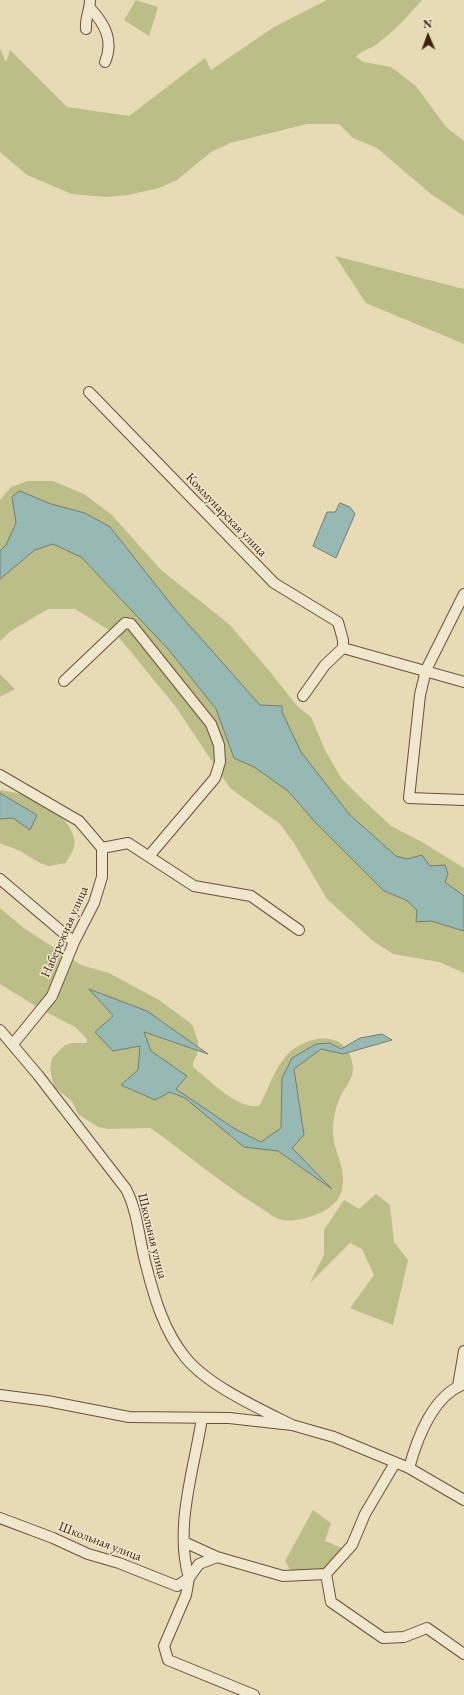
<!DOCTYPE html>
<meta charset="utf-8">
<style>
body{margin:0}
#map{position:relative;width:464px;height:1695px;overflow:hidden;background:#e6dbb4;font-family:"EB Garamond",serif}
canvas{display:block}
.north{position:absolute;left:408px;top:16px;width:40px;height:40px;-webkit-text-stroke:3px #efe8ce;paint-order:stroke;rotate:358deg;font-size:11px;font-weight:700;line-height:16px;text-align:center;color:#442112}
.north::after{content:'';display:block;margin:auto;width:14px;height:18px;background:#442112;clip-path:polygon(50% 0,100% 100%,50% 72%,0 100%)}
</style>
<div id="map">
<canvas width="464" height="1695"></canvas>
<div class="north">N</div>
</div>
<script>
const context = document.querySelector('canvas').getContext('2d');
context.lineJoin = 'round';
function paint(path, color) { context.fillStyle = color; context.fill(path, 'evenodd'); }
function strokePath(path, color, width, dash) { context.strokeStyle = color; context.lineWidth = width; context.lineCap = dash ? 'butt' : 'round'; context.setLineDash(dash || []); context.stroke(path); }
function write(font, color, halo, rows, align = 'center') {
  context.font = font + ' "EB Garamond",serif'; context.lineWidth = 3; context.setLineDash([]); context.textBaseline = 'middle'; context.strokeStyle = halo; context.fillStyle = color; for (const [text, x, y, turn = 0] of rows) {
    context.save(); context.translate(x, y); context.rotate((+turn || 0) * Math.PI / 180); context.textAlign = isNaN(turn) ? turn : align; if (halo) context.strokeText(text, 0, 0); context.fillText(text, 0, 0); context.restore();
  }
}
paint(new Path2D(`
 M136,0l22,7 -9,29 -25,-16z
 M327,0h95c-14,16 -28,31 -45,44 -7,5 -15,6 -21,13l7,5 28,5 25,19 30,41 18,14v75l-33,-22 -54,-46 -24,-10 -14,-14h-32l-77,19 -19,9 -34,28 -18,8 -31,7 -22,2 -34,-3 -45,-19 -27,-23v-104l6,14 4,-12 57,57 62,9 76,-58 6,12 63,-43z
 M335,256l129,33v55l-98,-41z
 M27,481h26l31,13 28,21 49,55 68,54 37,43 32,40 13,10 14,33 16,28 19,19 31,29 31,16 42,26v105l-25,-11 -46,-8 -20,-13 -46,-42 -33,-56 -14,-19 -50,-36 -54,-81 -59,-72 -42,-26h-27l-37,22 -11,10v-141l11,-13z
 M0,674l15,15 -15,8z
 M0,790c10,2 21,3 30,7 17,7 49,28 44,50 -1,5 -6,11 -8,16l-17,3 -9,-3 -20,-12 -20,-8z
 M0,908l25,21 56,36 28,8 50,27 30,22 4,4 5,16 -1,13 -4,7v5c15,12 45,43 66,39l2,-3c8,-17 14,-35 26,-48 21,-22 63,-26 66,13 0,11 -7,18 -12,27 -5,10 -8,24 -8,36 0,21 14,37 9,58 -2,12 -14,21 -24,25 -12,4 -24,8 -36,6 -8,-2 -15,-8 -21,-12 -37,-23 -71,-51 -106,-77l-5,-3 -41,1 -11,-2 -20,-13 -6,-13 -18,-14 -4,-18 2,-11 12,-12 7,-3h16v-4l-12,-12 -33,-17 -42,-26z
 M376,1194l14,11 4,37 14,18 -15,65 -43,-17 24,-33 -12,-26 -12,-6 -40,40 14,-28v-25l20,-30 15,9z
 M313,1510l18,13 -6,18 19,8 -18,22 -36,-1 -5,-9z`), '#bcbe88');
const water = new Path2D(`
 M20,491l31,13 34,9 25,14 64,81 86,97 22,1v6l19,40 49,63 46,41 11,3 15,-4 8,11 15,-1 3,9 -3,8 19,14v35l-33,-10 -15,1 1,-12 -11,-10 -22,-9 -69,-69 -27,-31 -34,-24 -20,-9 -18,-49 -47,-59 -88,-93 -28,-13 -18,6 -35,29v-28l6,-6 10,-22 -4,-26z
 M340,503l10,4 5,7 -19,44 -23,-12 14,-34h8z
 M0,793l37,22 -7,15 -17,-12 -13,1z
 M89,989l58,22 61,43 -64,-22 7,19 36,25 -11,13 59,40 26,13 20,-14 1,-50 10,-20 24,-14 14,-1 11,6 19,-11 22,-4 10,6 -49,14 -22,-5 -27,20 10,66 -12,13 40,41 -54,-38 -34,-4 -59,-49 -15,-6 -15,8 -34,-15 17,-15 2,-24 -27,5 -18,-19 18,-16z`);
paint(water, '#97b9b4');
strokePath(water, '#767c73', 1);
const minor = new Path2D(`
 M90,8c15,16 24,33 15,54
 M86,29c-1,-14 4,-16 4,-29
 M89,392l185,191 64,39 5,18v8
 M464,594l-38,76 -6,25 -11,103 55,2
 M64,681l61,-58 6,1 80,100 8,21 1,17 -5,16 -66,78
 M303,696l22,-31 18,-17 121,34
 M0,775l79,46 23,27v29l-8,26 -20,39 -22,54 -39,48
 M102,848l26,-5 66,43 57,10 48,34
 M0,879l74,63
 M0,1030l38,45 88,114c12,23 13,51 20,76 8,32 18,66 39,92 22,28 75,52 107,68
 M458,1386l6,-35
 M0,1395l47,6 82,16 100,1 63,7 42,12 75,31 55,32
 M409,1468c8,-29 23,-72 55,-84
 M0,1518l53,20 35,16 31,9 58,23 12,-8c-15,-51 5,-108 13,-160
 M184,1542l33,15
 M326,1574l26,-29 13,-31 30,-51
 M254,1695l-86,-35 -4,-14 22,-51 3,-17 10,-14 18,-7 66,19 43,-2 5,28 52,36 21,-1 23,-9 37,26`);
strokePath(minor, '#6c503a', 12);
strokePath(minor, '#efe8ce', 10);
write('13px', '#442112', '#efe8ce', [
 ["Коммунарская улица",226,515,46],
 ["Набережная улица",65,932,-66],
 ["Школьная улица",152,1236,76],
 ["Школьная улица",100,1542,21]
]);
</script>
